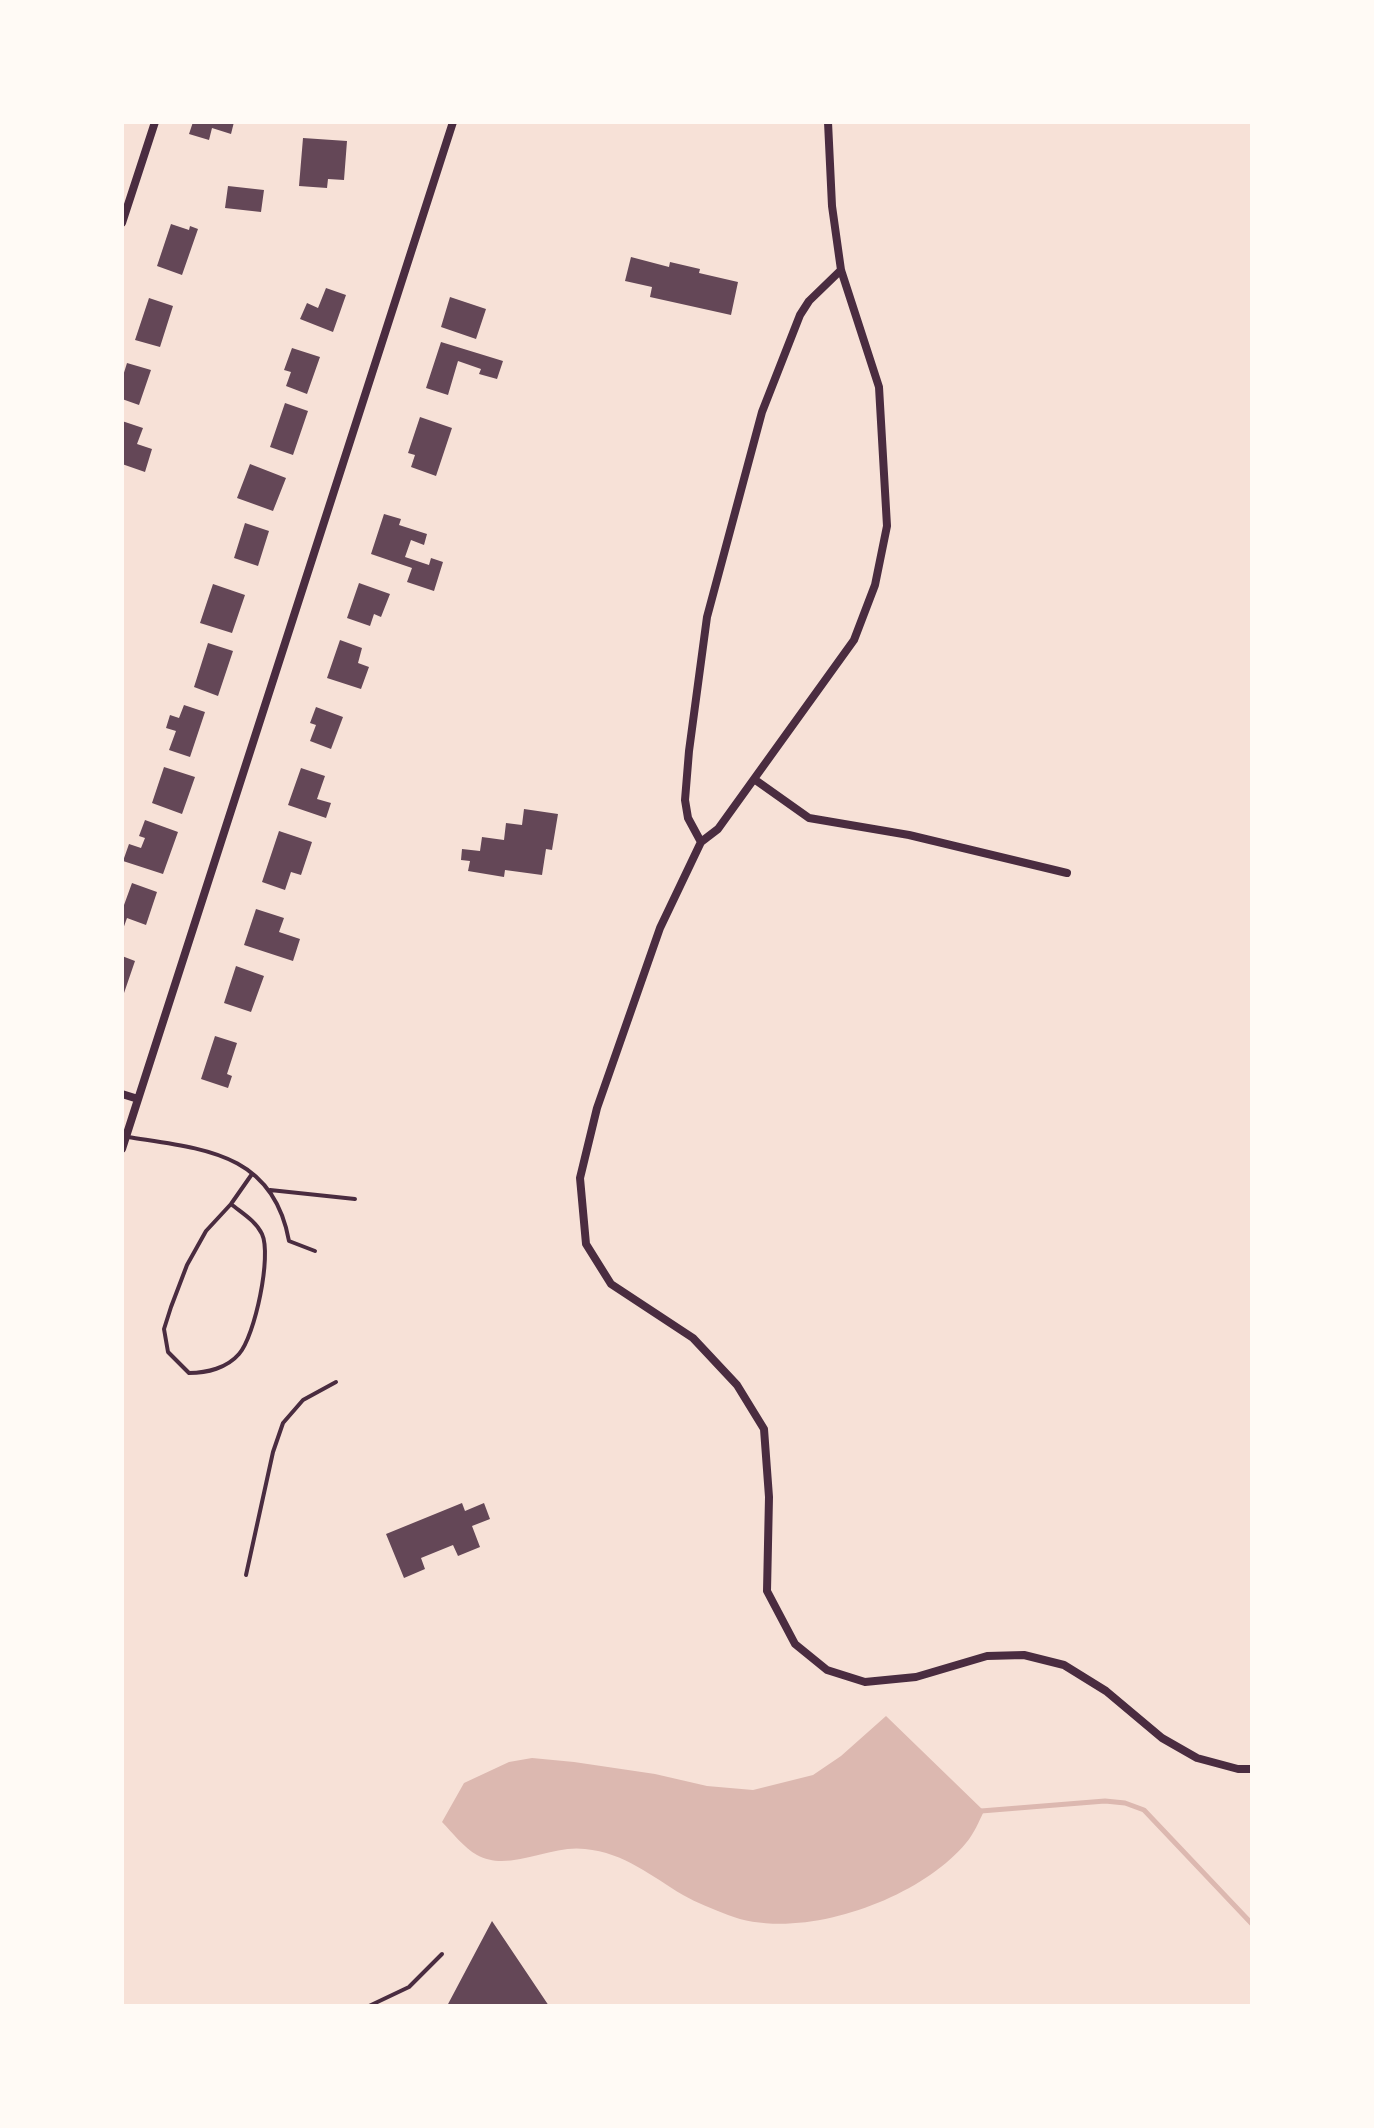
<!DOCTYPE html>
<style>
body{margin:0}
#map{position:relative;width:1374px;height:2128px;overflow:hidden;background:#f7e1d7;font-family:"PT Sans Narrow",sans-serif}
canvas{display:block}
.frame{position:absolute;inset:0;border:124px solid #fffaf5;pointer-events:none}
</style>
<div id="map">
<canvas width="1374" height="2128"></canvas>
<div class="frame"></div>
</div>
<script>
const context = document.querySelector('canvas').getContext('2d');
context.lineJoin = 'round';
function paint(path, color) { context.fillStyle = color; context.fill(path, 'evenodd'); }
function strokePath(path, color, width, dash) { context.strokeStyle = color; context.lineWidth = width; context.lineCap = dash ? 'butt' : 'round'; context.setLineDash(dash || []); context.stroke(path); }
paint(new Path2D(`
 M886,1716l98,95c-5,10 -10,23 -18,32 -47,57 -167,100 -238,72 -15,-6 -31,-12 -45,-20 -32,-19 -58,-42 -98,-46 -34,-5 -76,24 -108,6 -13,-7 -25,-23 -35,-33l22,-39 45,-21 23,-4 42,4 81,12 52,12 46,4 60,-15 28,-19z`), '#dcb8b0');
strokePath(new Path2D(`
 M981,1811l124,-10 20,2 19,7 108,114`), '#dcb8b0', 5);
paint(new Path2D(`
 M193,122h41l-3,12 -19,-6 -3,12 -20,-6z
 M303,138l44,3 -3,39 -16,-1 -1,9 -28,-2z
 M228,186l36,4 -3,22 -36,-4z
 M171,224l18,6 1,-4 8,3 -16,46 -25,-9z
 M631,257l38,10 1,-5 30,7 -1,4 39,9 -7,33 -81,-18 2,-10 -27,-6z
 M326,288l20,7 -13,37 -33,-13 7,-16 11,5z
 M450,297l36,12 -10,30 -35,-12z
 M149,298l24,8 -13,41 -25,-7z
 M441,342l62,19 -6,18 -18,-5 2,-5 -23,-8 -10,34 -22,-7z
 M292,348l28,9 -13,37 -21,-8 5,-14 -7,-2z
 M127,363l24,7 -12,35 -17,-6v-20z
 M285,403l23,8 -15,44 -23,-8z
 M420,417l32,11 -16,48 -25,-9 4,-12 -7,-2z
 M122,421l21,7 -6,16 15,5 -7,23 -23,-8z
 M250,464l36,14 -13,33 -36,-13z
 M384,514l17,5 -2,6 28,9 -3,11 -13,-5 -6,17 24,8 2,-7 12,4 -9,29 -27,-9 5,-14 -41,-14z
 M245,523l24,8 -11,35 -24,-8z
 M359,583l31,11 -9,23 -7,-3 -4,12 -23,-8z
 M213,584l32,11 -13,38 -32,-10z
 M340,640l22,8 -4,15 11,4 -8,22 -34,-11z
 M208,643l25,8 -15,45 -24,-9z
 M184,705l21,7 -15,45 -21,-7 7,-19 -10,-3 4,-13 9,3z
 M316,707l27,10 -12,32 -21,-8 6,-16 -6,-2z
 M164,767l31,10 -13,37 -30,-11z
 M301,768l24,8 -8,23 14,4 -5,15 -38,-13z
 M524,809l34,5 -6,36 -6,-1 -4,26 -37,-5 -1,7 -36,-6 2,-10 -9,-1 1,-11 18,2 2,-14 22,3 2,-17 16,2z
 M145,820l33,12 -15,42 -40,-13 6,-17 12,4 4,-10 -6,-2z
 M279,831l33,11 -11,33 -10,-3 -6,18 -23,-8z
 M132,883l25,9 -11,33 -19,-7 -5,14v-28l2,1z
 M256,909l28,9 -5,14 21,7 -7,22 -49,-16z
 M122,956l13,5 -12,35h-1z
 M236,966l28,10 -13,36 -27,-9z
 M215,1036l22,7 -10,31 5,2 -4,12 -27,-9z
 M462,1503l3,8 19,-8 6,16 -18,7 8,21 -22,9 -5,-11 -32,13 4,11 -21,9 -18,-44z
 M492,1921l57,85h-102z`), '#644757');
strokePath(new Path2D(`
 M128,1137c75,12 145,15 161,104l26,10
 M270,1190l85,9
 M231,1204c11,9 25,17 31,30 10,21 -7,102 -23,120 -12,14 -32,19 -50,19l-21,-21 -4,-23 7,-22 16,-42 19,-34 25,-27 21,-30
 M246,1575l27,-123 10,-29 20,-23 33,-18
 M369,2006l40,-19 33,-33`), '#4a2c40', 4);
strokePath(new Path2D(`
 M828,122l4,84 9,64 38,117 8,139 -12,59 -21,55 -136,189 -17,13 -41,86 -63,180 -17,70 6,66 25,40 82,54 44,47 27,44 5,68 -2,94 28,53 32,26 38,12 51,-5 71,-21 37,-1 40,10 42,26 56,47 35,20 41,11h14
 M122,223l33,-101
 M754,779l55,39 100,17 158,38
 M701,842l-13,-24 -3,-18 4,-49 18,-134 55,-205 38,-97 9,-14 32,-31
 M122,1094l16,5
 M122,1149l331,-1027`), '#4a2c40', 8);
</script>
